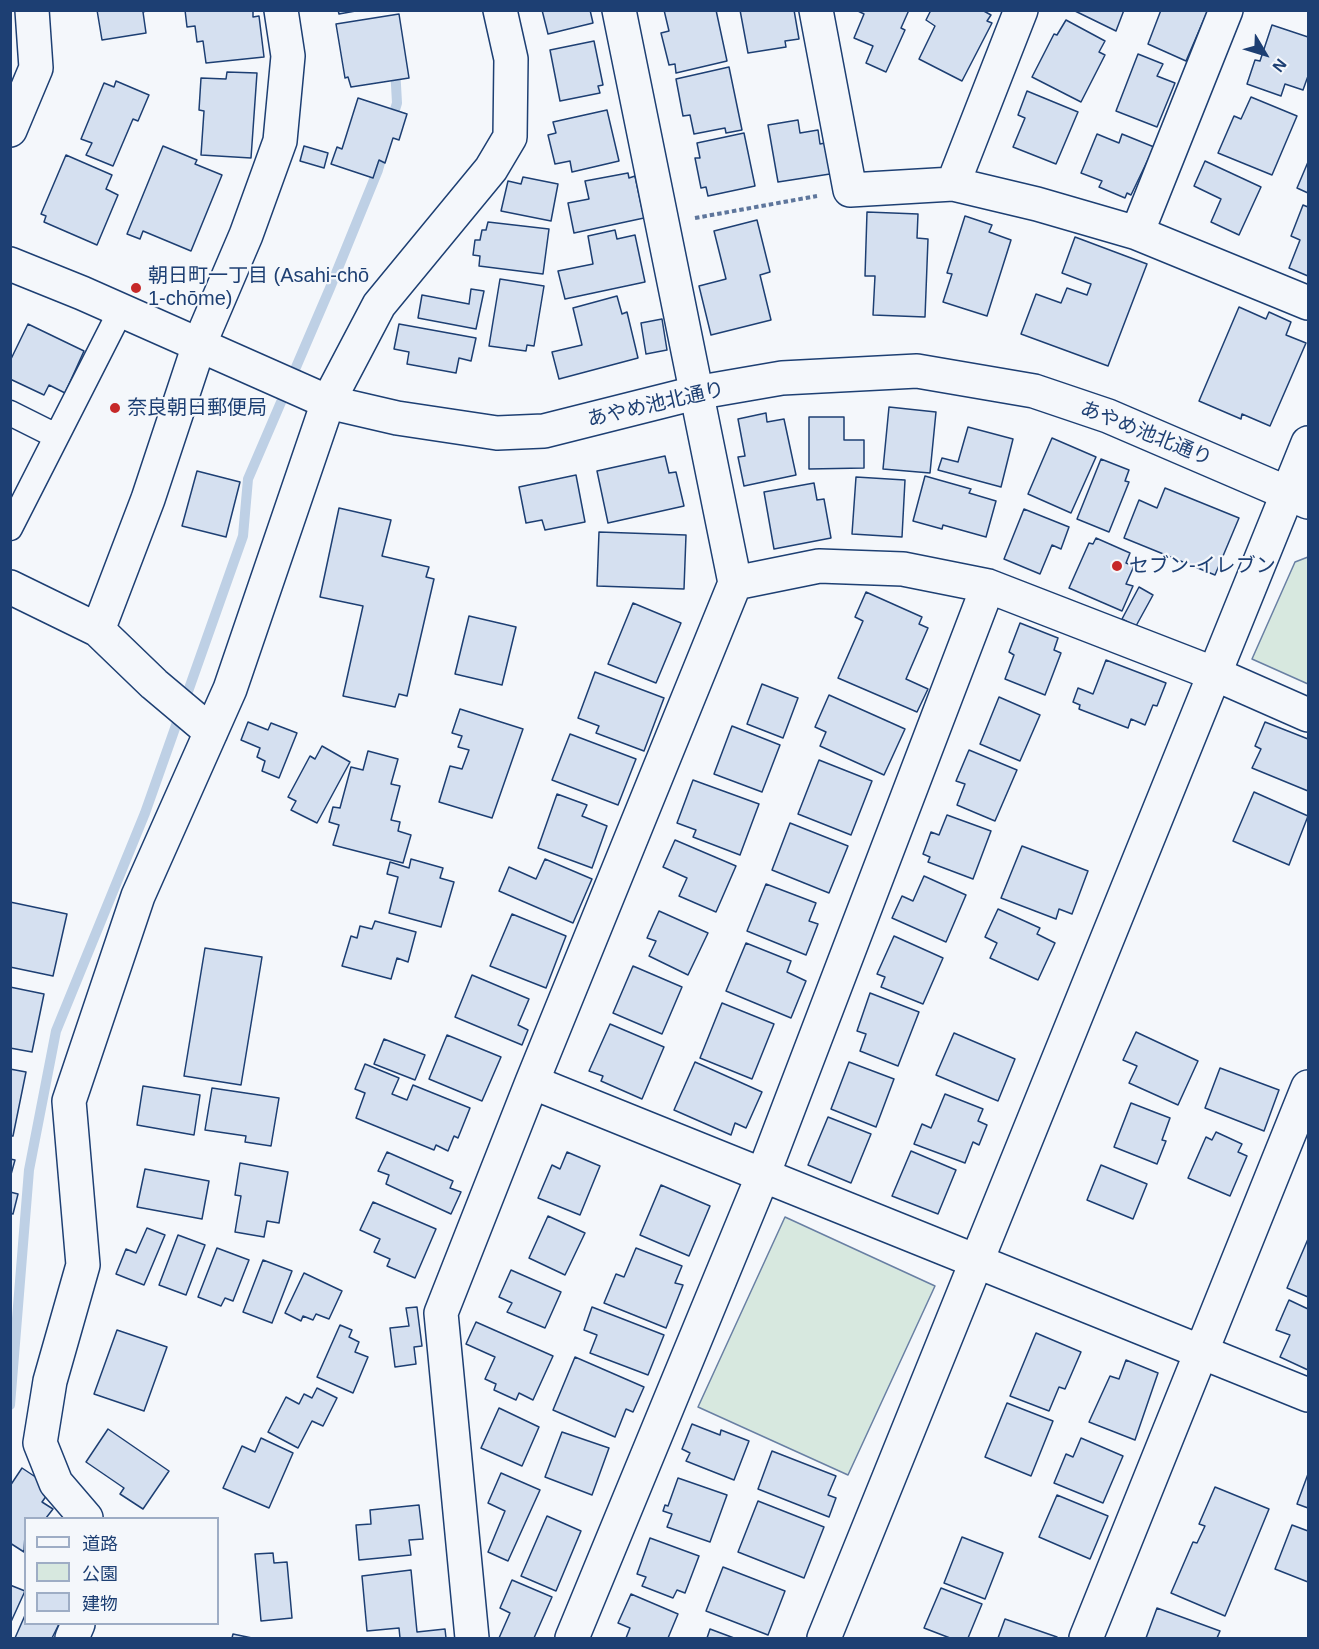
<!DOCTYPE html>
<meta charset="utf-8">
<style>
body{margin:0}
#map{position:relative;width:1319px;height:1649px;overflow:hidden;background:#f4f7fb;font-family:Arial,"Noto Sans JP",sans-serif}
canvas{display:block}
.frame{position:absolute;inset:0;border:12px solid #1d3f73;pointer-events:none}
.legend{position:absolute;left:24px;top:1517px;width:195px;height:108px;box-sizing:border-box;background:#f4f7fb;border:2px solid #9eadc5;margin:0;padding:8px 10px;list-style:none;font-size:18px;color:#1d3f73}
.legend li{display:flex;align-items:center;gap:12px;height:30px}
.legend b{width:30px;border:2px solid #9eadc5}
.north{position:absolute;left:1235px;top:24px;width:60px;height:60px;-webkit-text-stroke:4px #f4f7fb;paint-order:stroke;rotate:128deg;font-size:16px;font-weight:700;line-height:24px;text-align:center;color:#1d3f73}
.north::after{content:'';display:block;margin:auto;width:21px;height:27px;background:#1d3f73;clip-path:polygon(50% 0,100% 100%,50% 72%,0 100%)}
</style>
<div id="map">
<canvas width="1319" height="1649"></canvas>
<div class="frame"></div>
<ul class="legend">
<li><b style="height:8px;background:#f4f7fb"></b>道路</li>
<li><b style="height:16px;background:#d7e8df"></b>公園</li>
<li><b style="height:16px;background:#d5e0f0"></b>建物</li>
</ul>
<div class="north">N</div>
</div>
<script>
const context = document.querySelector('canvas').getContext('2d');
context.lineJoin = 'round';
function paint(path, color) { context.fillStyle = color; context.fill(path, 'evenodd'); }
function strokePath(path, color, width, dash) { context.strokeStyle = color; context.lineWidth = width; context.lineCap = dash ? 'butt' : 'round'; context.setLineDash(dash || []); context.stroke(path); }
function write(font, color, halo, rows, align = 'center') {
  context.font = font + ' Arial,"Noto Sans JP",sans-serif'; context.lineWidth = 4.5; context.setLineDash([]); context.textBaseline = 'middle'; context.strokeStyle = halo; context.fillStyle = color; for (const [text, x, y, turn = 0] of rows) {
    context.save(); context.translate(x, y); context.rotate((+turn || 0) * Math.PI / 180); context.textAlign = isNaN(turn) ? turn : align; if (halo) context.strokeText(text, 0, 0); context.fillText(text, 0, 0); context.restore();
  }
}
const green = new Path2D(`
 M1308,557v127l-56,-25 43,-97z
 M785,1217l150,69 -87,189 -150,-68z`);
paint(green, '#d7e8df');
strokePath(green, '#687fa3', 1.5);
strokePath(new Path2D(`
 M391,123l6,-20 -2,-36
 M10,1405l19,-235 27,-139 89,-218 98,-277 5,-57 82,-191 48,-118 6,-21`), '#bed0e5', 10);
const building = new Path2D(`
 M97,10h52l-6,2 3,21 -44,7z
 M185,10h68v7l6,-1 5,41 -58,6 -3,-22 -6,1 -2,-16 -8,1z
 M338,10h23l-22,4z
 M542,10h48l3,13 -45,11z
 M664,10h52l11,51 -51,12 -1,-9 -6,1 -8,-32 8,-2z
 M740,10h54l5,29 -14,2 1,6 -38,6z
 M909,10l-8,18 4,2 -19,42 -20,-9 7,-17 -19,-8 10,-24 -8,-4z
 M931,10h51l9,5 -4,6 5,2 -30,58 -43,-22 16,-33 -9,-6z
 M1073,10h51l-8,21z
 M1161,10h47l-22,51 -38,-17z
 M399,14l10,64 -58,9 -3,-10 -3,1 -9,-54z
 M1066,20l39,21 -6,11 6,3 -24,47 -49,-25 22,-43 3,1z
 M1272,25l36,12v39l-5,14 -18,-6 -4,12 -34,-12 8,-24 5,1z
 M594,41l9,44 -5,1 2,7 -40,8 -10,-51z
 M1138,54l25,10 -6,12 18,7 -18,44 -41,-16z
 M729,67l13,63 -16,3 -1,-5 -31,6 -4,-19 -7,1 -7,-37z
 M227,72l30,1 -6,85 -50,-3 3,-44 -5,-1 2,-32 25,1z
 M116,81l33,14 -11,26 -5,-2 -20,47 -27,-11 6,-12 -11,-4 23,-56 10,4z
 M1027,91l51,21 -22,52 -43,-17 12,-29 -7,-3z
 M1251,97l46,19 -25,59 -54,-22 16,-37 7,3z
 M358,98l49,16 -8,26 -6,-2 -8,25 -6,-3 -6,18 -42,-14 6,-17 5,2z
 M607,110l12,51 -47,11 -2,-11 -15,3 -7,-29 8,-2 -3,-11z
 M798,120l2,13 18,-3 2,14 5,-1 5,31 -52,8 -10,-57z
 M744,133l11,53 -47,10 -2,-9 -5,1 -6,-30h5l-3,-15z
 M1097,134l22,9 3,-9 32,13 -23,48 -4,-2 -2,5 -26,-11 3,-6 -21,-8z
 M163,146l34,14 -2,4 27,11 -31,76 -48,-20 -3,8 -13,-5z
 M304,146l24,7 -4,15 -24,-7z
 M66,155l46,20 -6,14 12,6 -21,50 -53,-23 2,-6 -5,-2z
 M1205,161l56,26 -22,48 -28,-13 10,-23 -27,-13z
 M1308,162v31l-11,-5z
 M628,173l1,5 6,-2 9,42 -70,15 -6,-30 21,-4 -4,-18z
 M523,177l35,7 -7,37 -50,-10 7,-30 13,3z
 M1303,205l5,2v69l-19,-8 11,-28 -9,-4z
 M867,212l51,2 -1,24 11,1 -3,78 -52,-2 2,-39h-10z
 M965,216l27,9 -3,7 22,8 -24,76 -44,-14 9,-28 -5,-1z
 M757,220l13,52 -10,3 11,45 -60,15 -12,-49 27,-7 -12,-48z
 M488,222l61,7 -6,45 -64,-8 1,-10 -7,-1 2,-15h5l2,-10h4z
 M615,230l2,9 18,-4 10,47 -80,17 -7,-28 35,-7 -5,-28z
 M1075,237l72,27 -39,102 -87,-32 15,-40 25,9 6,-15 20,7 4,-11 -29,-11z
 M500,279l44,7 -10,60 -7,-1 -1,6 -37,-5z
 M471,289l13,2 -8,38 -58,-11 4,-23 47,9z
 M617,296l5,18 5,-2 11,46 -79,21 -7,-27 30,-7 -9,-37z
 M1239,307l27,12 3,-7 22,10 -5,13 20,8 -36,83 -28,-12 -1,5 -42,-18z
 M662,319l5,31 -21,4 -5,-31z
 M28,324l56,27 -19,42 -16,-8 -5,10 -34,-16v-18z
 M399,324l77,14 -5,23 -12,-3 -3,15 -49,-9 2,-12 -15,-3z
 M889,407l47,5 -6,61 -47,-4z
 M766,413l1,9 17,-3 12,56 -52,11 -6,-29 7,-1 -7,-37z
 M809,417h35v23h20v28l-55,1z
 M968,427l45,12 -12,48 -63,-17 4,-12 16,4z
 M1052,438l44,19 -25,56 -43,-19z
 M665,456l4,17 7,-1 8,34 -76,17 -11,-52z
 M1101,459l28,11 -4,11 4,1 -20,50 -32,-13z
 M197,471l43,11 -14,55 -44,-11z
 M576,475l9,47 -40,8 -3,-10 -16,3 -7,-36z
 M925,476l46,13 -2,4 27,8 -10,36 -43,-12 -1,4 -29,-8z
 M856,477l49,3 -3,57 -50,-3z
 M814,483l3,17 7,-1 7,39 -57,11 -10,-57z
 M1165,488l74,30 -24,57 -91,-37 15,-38 18,8z
 M339,508l52,12 -9,36 47,11 -3,10 8,2 -27,117 -8,-2 -4,13 -52,-11 20,-90 -43,-9z
 M1024,509l45,18 -8,22 -9,-4 -12,29 -36,-15z
 M599,532l87,3 -2,54 -87,-3z
 M1096,538l34,15 -4,10 8,3 -8,18 7,2 -11,25 -53,-23 20,-45 4,1z
 M1139,587l14,8 -17,31 -14,-7z
 M866,592l56,25 -3,7 9,4 -22,51 22,10 -11,23 -79,-34 25,-57 -8,-4z
 M633,603l48,20 -25,60 -48,-19z
 M469,616l47,11 -14,58 -47,-11z
 M1020,623l38,15 -4,12 7,3 -16,42 -40,-16 9,-24 -5,-3z
 M1106,660l60,23 -9,23 -4,-1 -8,20 -14,-6 -3,9 -49,-19 1,-4 -7,-3 5,-14 15,6z
 M595,672l69,26 -20,53 -48,-18 3,-7 -21,-8z
 M762,684l36,14 -15,40 -36,-14z
 M829,695l76,34 -21,46 -64,-29 6,-14 -11,-5z
 M999,697l41,18 -20,46 -40,-17z
 M460,709l63,20 -31,89 -53,-16 11,-36 12,3 7,-19 -11,-3 4,-11 -10,-3z
 M248,722l20,8 3,-7 26,10 -18,45 -17,-7 3,-10 -8,-4 3,-9 -19,-8z
 M1265,722l43,17v52l-56,-23 9,-19 -6,-3z
 M732,726l48,19 -18,47 -48,-18z
 M570,734l66,25 -18,46 -66,-25z
 M322,746l28,16 -33,61 -26,-13 5,-9 -8,-4 22,-41 5,3z
 M969,750l48,20 -22,51 -38,-16 8,-21 -9,-3z
 M368,751l30,8 -7,25 9,2 -9,34 9,2 -2,9 13,4 -8,28 -70,-18 6,-20 -10,-3 4,-15 7,1 11,-41 12,3z
 M819,760l53,21 -21,54 -53,-21z
 M693,780l66,24 -19,51 -47,-18 3,-7 -19,-7z
 M1254,792l54,24 -19,49 -56,-24z
 M557,794l30,11 -5,11 25,10 -15,42 -54,-20z
 M947,815l44,16 -18,48 -45,-17 2,-5 -7,-3 8,-22 8,3z
 M790,823l58,23 -19,47 -57,-23z
 M675,840l61,26 -20,46 -37,-16 8,-18 -24,-11z
 M1022,846l66,25 -16,43 -13,-5 -3,10 -55,-21z
 M411,859l32,9 -3,10 14,4 -13,45 -52,-14 9,-36 -11,-3 3,-12 19,6z
 M545,859l47,20 -19,44 -74,-32 10,-24 27,12z
 M924,876l42,19 -20,47 -54,-24 10,-22 11,5z
 M766,884l50,19 -7,18 9,3 -12,31 -59,-24z
 M10,902l57,12 -14,62 -43,-9z
 M998,909l42,19 -3,6 18,9 -17,37 -48,-22 7,-15 -12,-6z
 M659,911l49,22 -20,42 -39,-19 7,-15 -9,-3z
 M512,914l54,22 -20,52 -56,-22z
 M375,921l41,11 -8,30 -11,-4 -6,21 -49,-13 9,-30 6,2 3,-12 12,3z
 M894,936l49,22 -20,46 -42,-17 4,-10 -8,-3z
 M746,943l45,18 -4,11 19,9 -15,37 -65,-27z
 M205,948l57,9 -21,128 -57,-9z
 M633,966l49,21 -20,47 -49,-21z
 M472,975l57,24 -11,26 10,5 -6,15 -67,-28z
 M10,987l34,7 -12,58 -22,-4z
 M870,993l49,19 -21,54 -38,-15 6,-17 -9,-3z
 M722,1003l52,21 -22,55 -52,-21z
 M610,1024l54,23 -22,52 -41,-18 2,-5 -14,-5z
 M1136,1032l62,29 -20,44 -49,-22 8,-17 -14,-6z
 M954,1033l61,26 -17,42 -62,-26z
 M447,1035l54,22 -19,44 -53,-22z
 M384,1039l41,16 -10,25 -41,-16z
 M695,1062l67,30 -16,36 -11,-5 -4,12 -57,-25z
 M849,1062l45,17 -18,48 -45,-18z
 M365,1064l34,14 -7,16 15,6 6,-15 57,23 -12,30 -4,-2 -6,15 -12,-6 -2,5 -78,-32 9,-25 -10,-4z
 M1220,1068l59,22 -15,41 -59,-23z
 M10,1069l16,3 -13,64h-3z
 M143,1086l57,9 -6,40 -57,-10z
 M212,1088l67,10 -8,48 -26,-4 1,-6 -41,-6z
 M945,1094l38,15 -5,12 9,4 -8,20 -6,-3 -8,21 -51,-19 8,-20 9,4z
 M1131,1103l39,15 -8,22 4,1 -9,23 -43,-17z
 M828,1117l43,17 -20,49 -43,-18z
 M1216,1132l26,12 -4,8 9,4 -17,40 -42,-18 18,-41 6,3z
 M911,1151l45,19 -18,44 -46,-18z
 M387,1152l66,29 -3,7 11,4 -10,22 -65,-30 3,-9 -11,-4z
 M567,1152l33,14 -20,49 -42,-17 14,-33 8,4z
 M10,1159l5,1 -5,18z
 M240,1163l48,9 -9,51 -12,-2 -3,16 -29,-5 6,-36 -6,-1z
 M1101,1165l46,19 -14,35 -46,-19z
 M145,1169l64,12 -7,38 -65,-12z
 M661,1185l49,21 -21,50 -49,-21z
 M10,1192l8,2 -5,20 -3,-1z
 M373,1202l63,27 -21,49 -28,-12 3,-7 -16,-7 6,-13 -20,-9z
 M548,1216l37,17 -20,42 -36,-17z
 M147,1228l18,7 -21,50 -28,-11 10,-25 10,4z
 M178,1235l27,10 -19,50 -27,-10z
 M1308,1239v58l-21,-9z
 M217,1248l32,12 -16,41 -8,-3 -4,8 -23,-9z
 M636,1248l46,18 -7,17 8,2 -17,43 -62,-25 12,-29 8,3z
 M263,1260l29,11 -20,52 -29,-11z
 M511,1270l50,22 -16,36 -38,-16 5,-9 -13,-6z
 M304,1273l38,18 -13,28 -13,-5 -3,6 -10,-4 -2,5 -16,-8z
 M1289,1300l19,9v61l-28,-13 10,-22 -14,-5z
 M417,1307l5,39 -8,1 2,17 -21,3 -5,-39 19,-2 -3,-18z
 M592,1307l72,28 -16,40 -58,-22 7,-18 -13,-5z
 M476,1322l77,34 -20,44 -14,-7 -3,7 -22,-10 2,-6 -11,-5 10,-22 -29,-13z
 M340,1325l12,5 -3,7 10,5 -4,10 13,5 -15,36 -36,-16z
 M117,1330l50,17 -23,64 -50,-17z
 M1036,1333l45,19 -16,37 -6,-2 -10,24 -39,-15z
 M575,1357l69,30 -11,25 -7,-3 -11,28 -62,-27z
 M1126,1360l32,13 -23,67 -46,-18 21,-46 9,3z
 M317,1388l20,10 -14,28 -11,-5 -14,27 -30,-16 18,-35 13,7 5,-10 8,4z
 M1007,1403l46,18 -22,55 -46,-19z
 M499,1408l40,19 -17,39 -41,-18z
 M692,1424l28,11 1,-5 28,11 -15,39 -48,-19 4,-8 -8,-4z
 M108,1429l61,42 -26,38 -23,-15 4,-6 -38,-26z
 M562,1432l47,16 -17,47 -47,-18z
 M261,1438l32,15 -24,55 -46,-20 19,-42 13,6z
 M1081,1438l42,18 -20,47 -49,-20 12,-29 7,3z
 M772,1451l64,25 -8,19 8,3 -7,19 -71,-28z
 M22,1468l30,20 -10,14 11,7 -7,9h-20l-2,34 -14,-9v-57z
 M501,1473l39,17 -32,71 -20,-9 17,-41 -17,-8z
 M1308,1474v34l-11,-4z
 M678,1478l49,17 -17,47 -43,-15 5,-13 -9,-3 2,-6 3,1z
 M1215,1487l54,22 -44,107 -54,-23 22,-51 4,1 8,-17 -6,-2z
 M1057,1495l51,21 -18,43 -51,-22z
 M758,1501l66,26 -20,51 -66,-26z
 M419,1505l4,34 -14,1 2,15 -52,5 -3,-35 15,-1 -1,-14z
 M547,1516l34,15 -25,60 -35,-15z
 M1292,1525l16,6v51l-33,-13z
 M962,1537l41,16 -18,46 -41,-16z
 M650,1538l49,18 -14,37 -8,-3 -4,8 -31,-12 4,-9 -9,-3z
 M273,1553l1,10 13,-1 5,56 -31,3 -6,-67z
 M723,1567l62,24 -17,44 -62,-24z
 M411,1570l6,62 28,-3 1,9h-46l-1,-10 -32,3 -5,-55z
 M512,1580l40,17 -18,41h-35l11,-25 -10,-5z
 M10,1585l15,6 -15,33z
 M941,1588l41,16 -14,34h-18l-26,-10z
 M631,1594l47,20 -10,24h-42l4,-10 -12,-5z
 M1157,1608l63,23 -3,7h-71z
 M26,1613v11h33l-7,14h-37z
 M1005,1619l52,18v1h-59z
 M710,1629l24,9h-27z
 M233,1634l19,4h-20z`);
paint(building, '#d5e0f0');
strokePath(building, '#1d3f73', 1.5);
const pedestrian = new Path2D(`
 M10,413l46,23
 M10,528l111,-218`);
const minor = new Path2D(`
 M816,10l34,180 103,-6 84,20 100,29 171,70
 M10,130l26,-62 -4,-58
 M953,184l68,-174
 M1137,233l89,-223
 M735,583l84,-17 84,3 85,17 227,88 93,41
 M10,587l88,43 56,54 57,48
 M98,630l50,-131 51,-154 47,-110 34,-94 8,-85 -7,-46
 M532,1082l776,313
 M86,1518l-30,-35 -16,-40 10,-62 33,-116 -14,-164 69,-205 92,-207 98,-287 51,-97 112,-136 19,-32 1,-78 -11,-49
 M72,1638l6,-14
 M472,1638l-31,-325 91,-231 203,-499 -116,-573
 M572,1638l191,-463 225,-589
 M824,1638l484,-1195
 M1086,1638l222,-551`);
const tertiary = new Path2D(`
 M10,264l72,29 246,109 69,16 100,15 47,-2 151,-38 87,-15 135,-7 117,20 74,25 200,86`);
strokePath(pedestrian, '#1d3f73', 27);
strokePath(minor, '#1d3f73', 36);
strokePath(tertiary, '#1d3f73', 36);
strokePath(new Path2D(`
 M695,218l122,-22`), '#5e769c', 4, [4.5, 3]);
strokePath(pedestrian, '#f4f7fb', 24);
strokePath(minor, '#f4f7fb', 33);
strokePath(tertiary, '#f4f7fb', 33);
for (const [x, y, r, color] of [
 [136,288,6,"#c62828"],
 [115,408,6,"#c62828"],
 [1117,566,6,"#c62828"]
]) { const dot = new Path2D(); dot.arc(x, y, r, 0, 2 * Math.PI); context.fillStyle = color; context.fill(dot); strokePath(dot, '#f4f7fb', 2); }
write('20px', '#1d3f73', '#f4f7fb', [
 ["朝日町一丁目 (Asahi-chō",148,276],
 ["1-chōme)",148,299],
 ["奈良朝日郵便局",127,408],
 ["セブン-イレブン",1129,566]
], 'left');
write('20px', '#1d3f73', '#f4f7fb', [
 ["あやめ池北通り",656,405,-13],
 ["あやめ池北通り",1146,434,22]
]);
</script>
